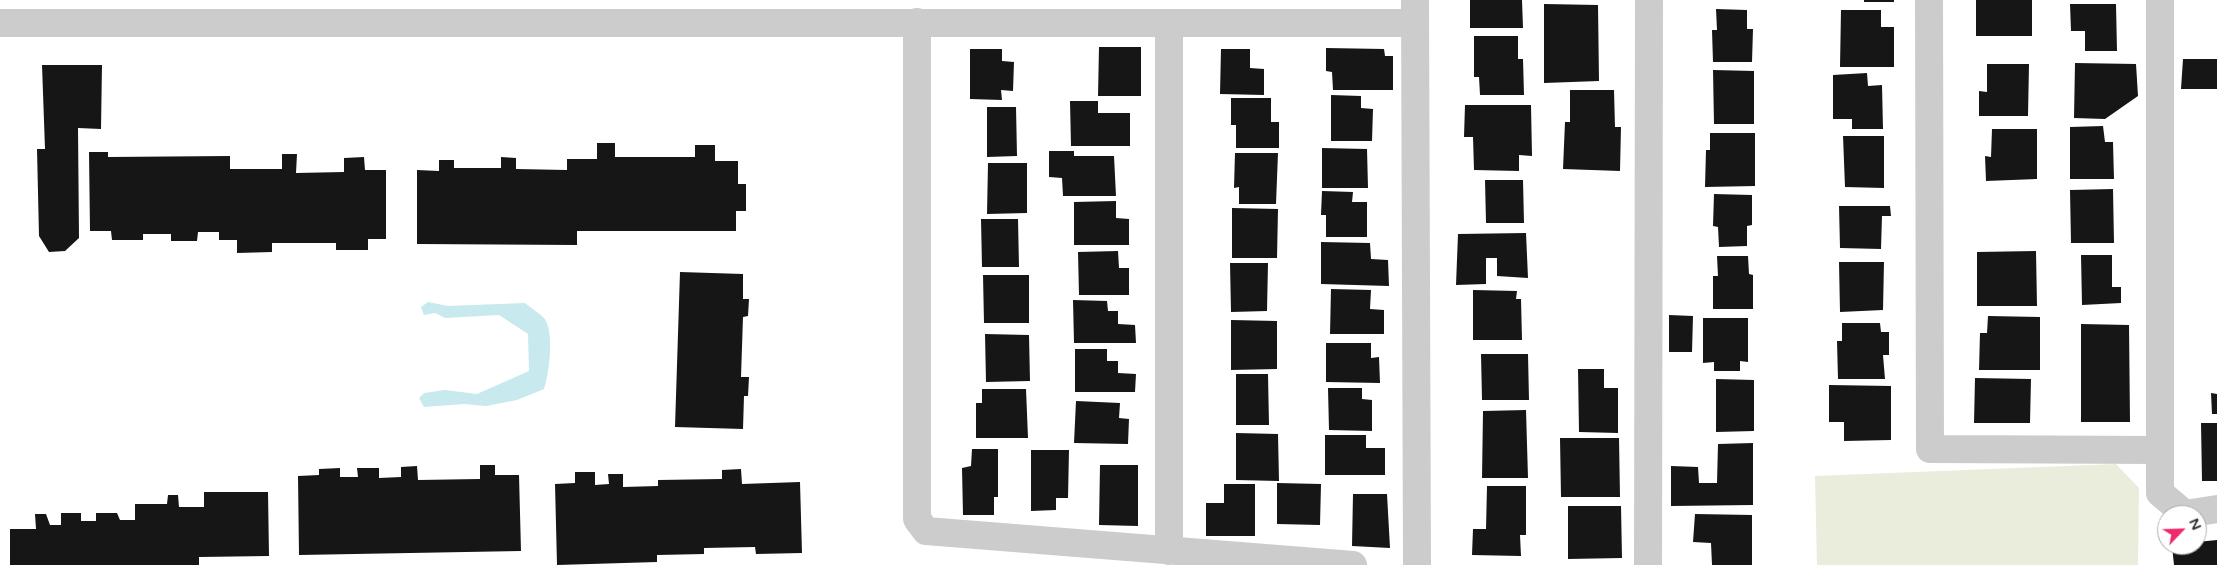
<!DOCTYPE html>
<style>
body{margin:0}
#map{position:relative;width:2217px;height:565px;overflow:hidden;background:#fff;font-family:"Varela Round",sans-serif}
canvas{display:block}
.north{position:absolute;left:2157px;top:505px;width:50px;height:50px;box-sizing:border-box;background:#fff;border:1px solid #acacac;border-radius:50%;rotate:66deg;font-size:14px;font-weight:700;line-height:20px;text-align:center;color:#2f2f2f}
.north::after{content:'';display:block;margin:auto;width:18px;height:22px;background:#ee296e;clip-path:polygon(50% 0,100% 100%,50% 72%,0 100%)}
</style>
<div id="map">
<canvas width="2217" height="565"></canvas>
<div class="north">N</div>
</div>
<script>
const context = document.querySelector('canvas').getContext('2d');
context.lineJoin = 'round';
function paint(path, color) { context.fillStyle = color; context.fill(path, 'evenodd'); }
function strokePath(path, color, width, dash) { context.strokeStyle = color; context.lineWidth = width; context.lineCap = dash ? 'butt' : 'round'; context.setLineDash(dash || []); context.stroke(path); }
paint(new Path2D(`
 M2116,464l23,24 -1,77h-321l-2,-89z`), '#eaeddc');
paint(new Path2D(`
 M428,302l20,4 77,-3c6,5 14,10 19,15 11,13 5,56 0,71l-27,11 -31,6 -22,-2 -40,3 -5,-9 5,-5 21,-3 32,4 52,-23 -1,-37 -29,-19 -54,3 -10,-5 -11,2 -3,-8z`), '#c8e9ee');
paint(new Path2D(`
 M1470,0h52l1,28h-53z
 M1864,0h30v2h-30z
 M1976,0h56v36h-56z
 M1544,4l54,1 1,76 -55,2z
 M2070,4h46l1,47h-32v-20h-14z
 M1716,9l31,1v19h6l-1,33h-39l-1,-32h5z
 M1841,10h40v17h13v40h-54z
 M1474,36h44v23h5l1,36h-44l-1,-18h-5z
 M1099,47h42v49h-43z
 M1326,48l58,1 1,7h8v34h-60l-1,-18 -6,-1z
 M970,49h32v12l12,1 -1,29 -12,-1 1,10 -32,-1z
 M1221,49h29v19l14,1v26l-44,-1z
 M2183,59h34v30h-36z
 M2075,63l61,1 2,32 -33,23 -31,-1z
 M1987,64h42l-1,52h-49v-25l8,1z
 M42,65h60l-1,64 -23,-1 1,110 -14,13 -16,1 -10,-16 -2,-87h8z
 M1713,70l41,1v53h-40z
 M1867,73l1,13 14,-1 1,44h-31v-10h-19v-44z
 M1570,90h44l1,37h6l-1,44 -57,-2 2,-47h5z
 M1331,95l30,1v12l12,1 -1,32h-41z
 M1231,98h40v24h8v26h-43v-23h-5z
 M1070,101h28v12h32v33h-59z
 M1465,105h66l1,51 -13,-1v16l-45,-1 -1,-33h-9z
 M987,107h29l1,49 -30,1z
 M2103,126l2,16h8l1,37h-44v-52z
 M1992,129h45v50l-51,2 -1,-25 6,1z
 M1710,133h45v53l-50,1 1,-37h4z
 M1843,136h41v52l-39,-1z
 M597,143h18v14h80v-12h20v16h23v23h8v27h-10v20h-159v14l-160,-1v-74l22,1v-11h15v8h47v-11l15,1v11l51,1v-11h30z
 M1322,148l45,1 1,39h-46z
 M1049,151h25v5h40l2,40h-53l-1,-18 -13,-1z
 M89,152h19v5l122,-1v13h52v-15h15l-1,19 48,-1v-14l20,-1 1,13h21v69h-18v11h-32v-7h-64v9l-35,1v-13h-18v-8h-21l-1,9h-26v-7h-28v6h-31l-1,-9h-21z
 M1235,153h43l-2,51h-37v-17l-5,1z
 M988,163h39v50l-40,1z
 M1485,180h38l1,43h-38z
 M2113,189l1,54h-43l-1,-53z
 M1322,191l31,1 -1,10h15v35h-41v-22h-5z
 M1714,194l38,1v30l-5,1v20l-28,1 -1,-20 -5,-1z
 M1116,201v17l13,1v26h-55v-43z
 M1839,206h51l1,10h-9l-1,33 -41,-1z
 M1232,208l46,1 -1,49h-45z
 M981,219h37l1,48h-37z
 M1526,233l2,45 -31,-2v-18h-11v26l-30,1 2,-51z
 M1321,242l49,1 1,16 17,1 1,26 -68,-2z
 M1118,251l1,17h10v27h-50l-1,-43z
 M2036,251l1,55h-60v-54z
 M2081,255h31v32h9v16l-39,2z
 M1717,256h31l1,18 4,1v34h-40v-33h5z
 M1839,262h45l-1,48 -43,2z
 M1230,263h38l-1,48 -36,1z
 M680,272l63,2v25h6l-1,17 -5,1 -2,60h8l-1,19h-4l-1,33 -68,-2z
 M983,275h46v48h-45z
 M1331,289l40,1 -1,19 14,1v24h-54z
 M1473,290l44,1 -1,8h5l1,41h-49z
 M1073,300l34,1 1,10h10v13l17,1 1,18h-62z
 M1669,315l24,1 -1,36h-23z
 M1988,316l52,1v53h-61l1,-37h7z
 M1703,318h45v44l-8,-1v10h-26v-9l-11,1z
 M1231,320l46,1v48l-46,1z
 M1842,323h38l1,9h8v23h-6l2,24h-47l-1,-38h5z
 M2081,324l48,1 1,97h-49z
 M985,334l44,1 1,46 -44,1z
 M1326,343h45v15l8,-1 1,26 -54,-1z
 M1075,349h32v12h11v12l18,1 -1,18h-60z
 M1481,354h47l1,46h-47z
 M1578,369h26v19h14v45l-39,-1z
 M1236,374h32l1,51h-33z
 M1975,378l56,1 -1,44h-56z
 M1716,379l38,1v51l-38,1z
 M1829,385l62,1v54l-47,1v-19h-15z
 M1328,388h34v11l10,1v31l-43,-1z
 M982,389h44l2,49h-52v-35h6z
 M2211,393l6,1v20h-5z
 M1076,401l44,2 -1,15 10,1 -1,25 -54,-1z
 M1526,410l2,68h-46l1,-67z
 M2201,423h16v58h-15z
 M1236,433l42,1 1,47 -43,-1z
 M1325,435h41v13h19v27h-60z
 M1560,438h59l1,59h-59z
 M1753,443v62l-82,1v-40l27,1 1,16h18l1,-39z
 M972,449h26v48h-4v18h-31l-1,-47 9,-2z
 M1031,450h38l-1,48h-12v12l-25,1z
 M480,465h15v10h24l2,76 -222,4 -1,-79 21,-1v-6l21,-1v9h18l-1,-9h22v10l22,-1v-10l16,-1 1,14 62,-1z
 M1100,465h38v61l-39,-1z
 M741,469l1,15 58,-2 2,71 -46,1 -1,-7 -51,1v6l-47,1v7l-100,3 -2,-81 20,-1v-11h20v13l14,-1 -1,-10h15v13l35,-1v-6l64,-1v-9z
 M1277,483l44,1 -1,41 -43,-1z
 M1224,484h31v52h-49v-33h18z
 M1487,486h39v49h-6l1,21 -49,-1 1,-26h13z
 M204,492h64l1,64 -70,1v8h-189v-36h26l-1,-15h11l4,11h11v-12h20v8h15v-8h21l3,7h15v-16h32l1,-9h10l1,12h25z
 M1353,494h34l3,54 -38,-2z
 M1568,506h53l1,52 -54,1z
 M1695,514l57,1v50h-40l-1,-22 -18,-1z
 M2217,540v25h-43l-2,-19 25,-1v-3z`), '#161616');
strokePath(new Path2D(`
 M1415,0l2,565
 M1929,0l1,449 230,1
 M2160,0v493l25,21 32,-5
 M917,22v497l9,12 427,34
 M1169,24v527
 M1648,565l1,-565`), '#ccc', 28);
strokePath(new Path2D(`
 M0,23h1415`), '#ccc', 28);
</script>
